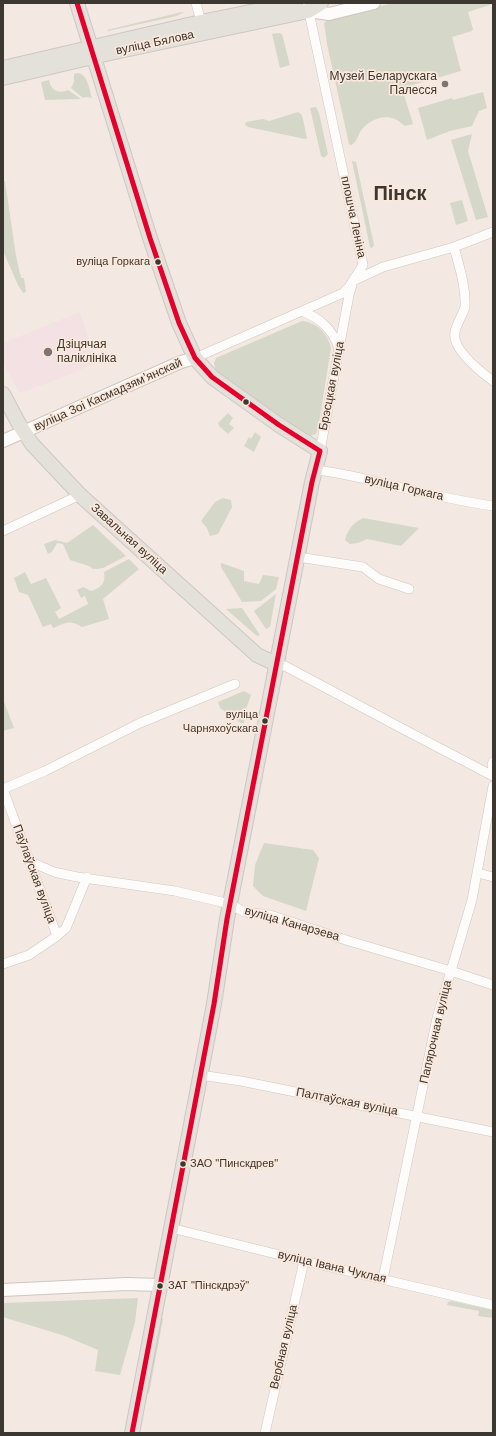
<!DOCTYPE html>
<meta charset="utf-8">
<style>
body{margin:0}
#map{position:relative;width:496px;height:1436px;overflow:hidden;background:#f3e9e2;font-family:Helvetica,sans-serif}
canvas{display:block}
.frame{position:absolute;inset:0;border:4px solid #3d3731;pointer-events:none}
</style>
<div id="map">
<canvas width="496" height="1436"></canvas>
<div class="frame"></div>
</div>
<script>
const context = document.querySelector('canvas').getContext('2d');
context.lineJoin = 'round';
function paint(path, color) { context.fillStyle = color; context.fill(path, 'evenodd'); }
function strokePath(path, color, width, dash) { context.strokeStyle = color; context.lineWidth = width; context.lineCap = dash ? 'butt' : 'round'; context.setLineDash(dash || []); context.stroke(path); }
function write(font, color, halo, rows, align = 'center') {
  context.font = font + ' Helvetica,sans-serif'; context.lineWidth = 3.5; context.setLineDash([]); context.textBaseline = 'middle'; context.strokeStyle = halo; context.fillStyle = color; for (const [text, x, y, turn = 0] of rows) {
    context.save(); context.translate(x, y); context.rotate((+turn || 0) * Math.PI / 180); context.textAlign = isNaN(turn) ? turn : align; if (halo) context.strokeText(text, 0, 0); context.fillText(text, 0, 0); context.restore();
  }
}
paint(new Path2D(`
 M80,312l16,50 -27,13 -49,18 -17,-30v-20z`), '#f3e1e4');
paint(new Path2D(`
 M393,3h100v1l-25,8 5,17 -1,2 -20,6 9,34 -59,17 11,36 -8,2c-3,-2 -7,-6 -10,-7 -11,-5 -25,1 -32,9 -5,5 -5,14 -12,17l-2,-1 -22,-100 -3,-21 5,-4z
 M182,12h2l-7,4 -69,15 -1,-1z
 M279,33l3,1 8,31 -10,3 -8,-34z
 M78,73c10,2 11,16 14,25l-6,-1 -3,1 -12,-10 3,-6v-8z
 M49,80c2,11 10,14 19,10l13,9 -36,1 -4,-18z
 M483,92l4,16 -8,3 -7,15 -22,5 -23,9 -9,-32 34,-10 1,2z
 M316,107l3,6 9,41 -4,4 -3,-2 -11,-48z
 M298,112l4,3 5,23 -2,1 -57,-12 -3,-2 1,-3 17,-3 6,2z
 M472,134l-4,17 20,66 -12,3 -25,-80z
 M352,161l4,1 18,83 -2,3 -2,-1z
 M3,181h2l11,75 5,22h3l2,14 -3,1 -5,-8 -15,-34z
 M462,200l6,21 -12,4 -6,-22z
 M302,321c16,2 25,12 29,27l-13,81 -2,5 -6,2 -34,-21 -56,-40 -5,-7 -1,-5 2,-5z
 M228,413l5,5 -4,6 5,4 -6,6 -9,-8 -1,-3z
 M255,432l6,5 -7,15 -10,-6 5,-9 2,2z
 M223,498l8,2 1,7 -14,27 -8,2 -3,-8 -6,-7 14,-19z
 M363,518l56,10 -18,18 -34,-7 -9,4 -8,1 -5,-4c3,-11 8,-17 18,-22z
 M93,525l33,31 -23,12 -6,1h-4l-4,-3 -19,-6 -7,-16 -6,-1 -5,9 -4,2 -4,-10 11,-4 12,3z
 M129,559l10,10 -36,30 6,20 -27,8c-12,-8 -17,-4 -29,1l-2,-4 -8,3 -15,-32 -9,-3 -5,-14 11,-6 6,12 15,-6 15,30 -6,4 4,7 29,-15 -3,-8 -4,2 -4,-8 6,-3 8,4c10,-3 15,-8 13,-19z
 M221,563l23,8v10l15,3 4,-9 16,2 -3,12 -15,12 -19,1 -21,-35z
 M276,594l-6,33 -4,2 -12,-18z
 M242,608l18,27 -3,1 -31,-27z
 M244,691l7,4 -5,14 -2,14h-3l-21,-15 -2,-6z
 M3,699l11,29 -11,3z
 M264,843l49,7 6,8 -13,53 -43,-15 -10,-10 2,-21z
 M138,1298l-3,24 -15,53 -25,-4 3,-21 -33,-14 -62,-19v-14z
 M451,1301l42,9v8l-15,-2 1,-5 -32,-6 1,-3z
 M161,1318l2,1 -14,74 -2,1z`), '#d5d7c8');
const street = new Path2D(`
 M196,3l6,23
 M454,247c5,19 12,39 11,60 -1,5 -9,18 -10,25 -4,17 26,40 38,49
 M353,281l30,-14 71,-20 39,-15
 M302,311c19,8 30,18 37,37
 M195,358l148,-65 6,-6 14,-22 -56,-262
 M320,451l29,-156 3,-10
 M314,470c26,2 51,9 76,15 34,8 68,16 103,21
 M3,531l77,-36
 M298,557l65,10 16,12 30,10
 M276,664l9,2 118,63 90,47
 M493,762l-1,3 1,5
 M3,789l42,-18 95,-48 95,-39
 M3,789l54,147
 M29,861l25,11 23,5 98,14 55,13 14,8 26,3 79,26 102,30 42,14
 M478,873l15,4
 M3,964l26,-9 28,-19 9,-8 21,-51
 M200,1075l41,6 252,51
 M171,1228l133,33 189,44
 M383,1279l54,-261 35,-118 21,-114
 M265,1433l39,-172`);
const secondary = new Path2D(`
 M308,11l21,3 45,-11
 M3,441l178,-79 14,-4
 M3,1290l123,-6 33,1`);
const primary = new Path2D(`
 M77,3l73,235 29,85 16,35 17,19 67,48 41,26 -8,31 -85,437 -13,85 -82,429
 M3,68l198,-46 94,-19
 M3,78l107,-25 198,-42 13,-8
 M3,394l16,30 13,20 48,51 177,160 19,9`);
strokePath(street, '#cec6c1', 10);
strokePath(secondary, '#cec6c1', 14);
strokePath(primary, '#cdc7c4', 16);
strokePath(street, '#fdfcfb', 9);
strokePath(secondary, '#fdfcfb', 12);
strokePath(primary, '#e4e0da', 14);
strokePath(new Path2D(`
 M77,3l73,235 29,85 16,35 17,19 67,48 41,26 -8,31 -85,437 -13,85 -82,429`), '#e4002b', 5);
for (const [x, y, r, color] of [
 [445,84,4,"#7d756f"],
 [158,262,3.5,"#3d3731"],
 [48,352,5,"#7d756f"],
 [246,402,3.5,"#3d3731"],
 [265,721,3.5,"#3d3731"],
 [183,1164,3.5,"#3d3731"],
 [160,1286,3.5,"#3d3731"]
]) { const dot = new Path2D(); dot.arc(x, y, r, 0, 2 * Math.PI); context.fillStyle = color; context.fill(dot); strokePath(dot, '#fae8db', 1.5); }
write('11px', '#3d3731', '#fae8db', [
 ["вуліца Горкага",150,262],
 ["вуліца",258,715],
 ["Чарняхоўскага",258,729],
 ["ЗАО \"Пинскдрев\"",190,1164,"left"],
 ["ЗАТ \"Пінскдрэў\"",168,1286,"left"]
], 'right');
write('12px', '#3d3731', '#fae8db', [
 ["вуліца Бялова",155,43,-12],
 ["плошча Леніна",353,217,78],
 ["Брэсцкая вуліца",332,386,-79],
 ["вуліца Зоі Касмадзямʼянскай",108,395,-24],
 ["вуліца Горкага",404,488,13],
 ["Завальная вуліца",129,539,42],
 ["Паўлаўская вуліца",34,874,70],
 ["вуліца Канарэева",292,924,16],
 ["Папярочная вуліца",436,1032,-77],
 ["Палтаўская вуліца",347,1102,11],
 ["вуліца Івана Чуклая",332,1267,13],
 ["Вербная вуліца",284,1347,-77]
]);
write('12px', '#3d3731', '#fae8db', [
 ["Музей Беларускага",437,77],
 ["Палесся",437,91],
 ["Дзіцячая",57,345,"left"],
 ["паліклініка",57,359,"left"]
], 'right');
write('bold 20px', '#3d3731', '#fae8db', [
 ["Пінск",400,194]
]);
</script>
